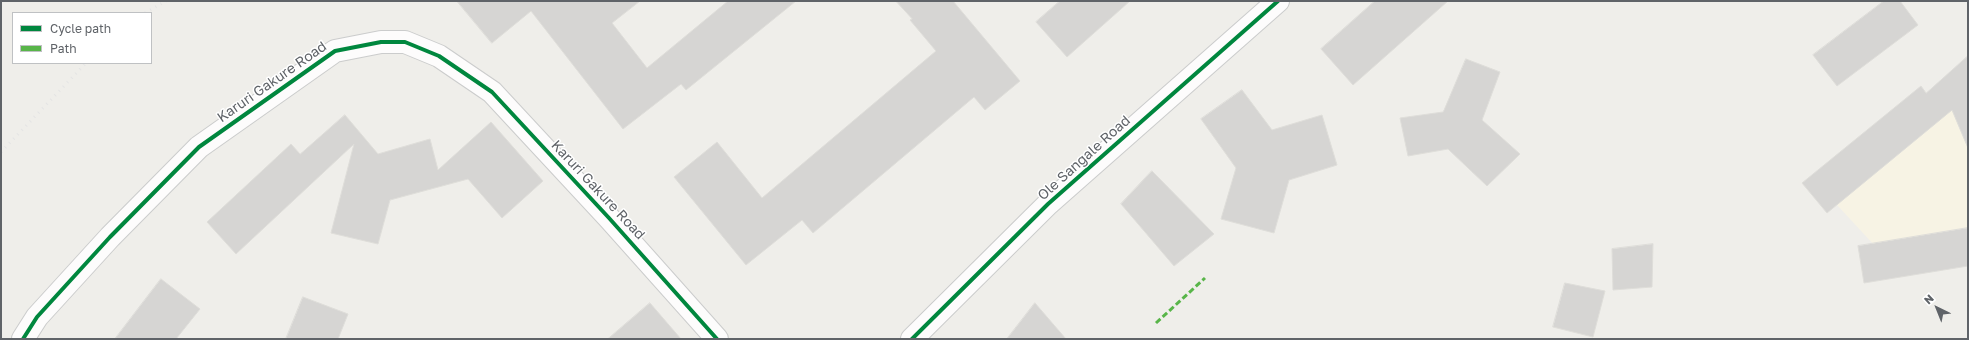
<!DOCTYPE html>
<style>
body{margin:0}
#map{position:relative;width:1969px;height:340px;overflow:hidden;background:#efeeea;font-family:"Golos Text",sans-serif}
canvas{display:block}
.frame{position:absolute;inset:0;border:2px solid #5f6368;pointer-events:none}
.legend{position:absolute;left:12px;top:12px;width:140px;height:52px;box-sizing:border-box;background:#fff;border:1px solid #bfc1c3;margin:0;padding:5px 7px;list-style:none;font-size:12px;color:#5f6368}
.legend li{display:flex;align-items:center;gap:8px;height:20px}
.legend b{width:20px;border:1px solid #bfc1c3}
.north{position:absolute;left:1917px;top:288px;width:40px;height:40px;-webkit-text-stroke:3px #fff;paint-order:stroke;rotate:317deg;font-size:11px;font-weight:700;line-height:16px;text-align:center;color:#5f6368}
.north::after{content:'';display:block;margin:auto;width:14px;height:18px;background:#5f6368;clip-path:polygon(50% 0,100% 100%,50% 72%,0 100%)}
</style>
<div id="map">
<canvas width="1969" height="340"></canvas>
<div class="frame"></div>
<ul class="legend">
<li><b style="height:5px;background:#00873e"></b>Cycle path</li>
<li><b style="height:5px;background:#58b549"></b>Path</li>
</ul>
<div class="north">N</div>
</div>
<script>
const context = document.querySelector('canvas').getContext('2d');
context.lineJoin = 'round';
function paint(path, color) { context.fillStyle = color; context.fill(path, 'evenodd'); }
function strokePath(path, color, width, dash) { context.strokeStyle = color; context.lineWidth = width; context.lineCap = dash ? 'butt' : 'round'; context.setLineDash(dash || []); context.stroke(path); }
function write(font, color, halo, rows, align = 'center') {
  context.font = font + ' "Golos Text",sans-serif'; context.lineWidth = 3; context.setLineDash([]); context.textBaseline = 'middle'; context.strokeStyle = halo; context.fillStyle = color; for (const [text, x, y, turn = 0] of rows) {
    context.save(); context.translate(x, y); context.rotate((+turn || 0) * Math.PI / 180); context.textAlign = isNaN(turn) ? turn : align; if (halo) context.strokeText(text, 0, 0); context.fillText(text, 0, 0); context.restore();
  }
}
paint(new Path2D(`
 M1968,65v198l-68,10 -75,-81z`), '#f7f3e4');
const building = new Path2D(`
 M457,1h183l-28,22 35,45 81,-67h68l-110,89 -5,-6 -58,45 -92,-118 -39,32z
 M896,1h57l67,80 -35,29 -11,-13 -161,136 -11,-13 -56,45 -72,-88 43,-35 45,56 174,-147 -26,-31 2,-1z
 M1060,1h70l-63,56 -31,-35z
 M1375,1h73l-95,84 -32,-36z
 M1884,1h16l18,24 -81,61 -24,-31z
 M1968,56v92l-16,-38 -125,103 -25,-30 119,-97 5,7z
 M1466,59l34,13 -18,48 38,34 -33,32 -39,-37 -40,7 -8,-38 43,-6z
 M1242,90l30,40 50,-15 15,50 -48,15 -15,53 -53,-14 15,-51 -35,-49z
 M345,115l33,39 52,-15 8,31 53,-48 52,59 -41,37 -34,-39 -78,21 -12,44 -47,-11 23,-89 -118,110 -29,-32 84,-78 9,10z
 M1152,171l62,63 -40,32 -53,-62z
 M1968,228v38l-104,17 -6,-37z
 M1653,244l-1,43 -39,3 -1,-41z
 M161,279l39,30 -24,30h-61z
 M1565,283l40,8 -12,46 -40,-10z
 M303,297l45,17 -10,25h-52z
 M650,303l31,36h-73z
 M1035,303l31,36h-59z`);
paint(building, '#d6d5d3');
strokePath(building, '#deddd9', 1);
const minor = new Path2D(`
 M23,339l14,-22 73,-80 89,-90 136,-96 46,-9h24l34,14 53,36 117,126 108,121
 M912,339l136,-135 230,-203`);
strokePath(minor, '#cbcccc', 24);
strokePath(minor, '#fdfcfc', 22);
strokePath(new Path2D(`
 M145,13l21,-12
 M1,152l85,-89`), '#e4e4e4', 3, [1, 5]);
strokePath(new Path2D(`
 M1156,323l49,-45`), '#58b549', 3, [6, 3]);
strokePath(new Path2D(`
 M23,339l14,-22 73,-80 89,-90 136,-96 46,-9h24l34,14 53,36 117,126 108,121
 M912,339l136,-135 230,-203`), '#00873e', 4);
write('14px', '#5f6368', '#fff', [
 ["Karuri Gakure Road",272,82,-35],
 ["Ole Sangale Road",1084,158,-42],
 ["Karuri Gakure Road",598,190,47]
]);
</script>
